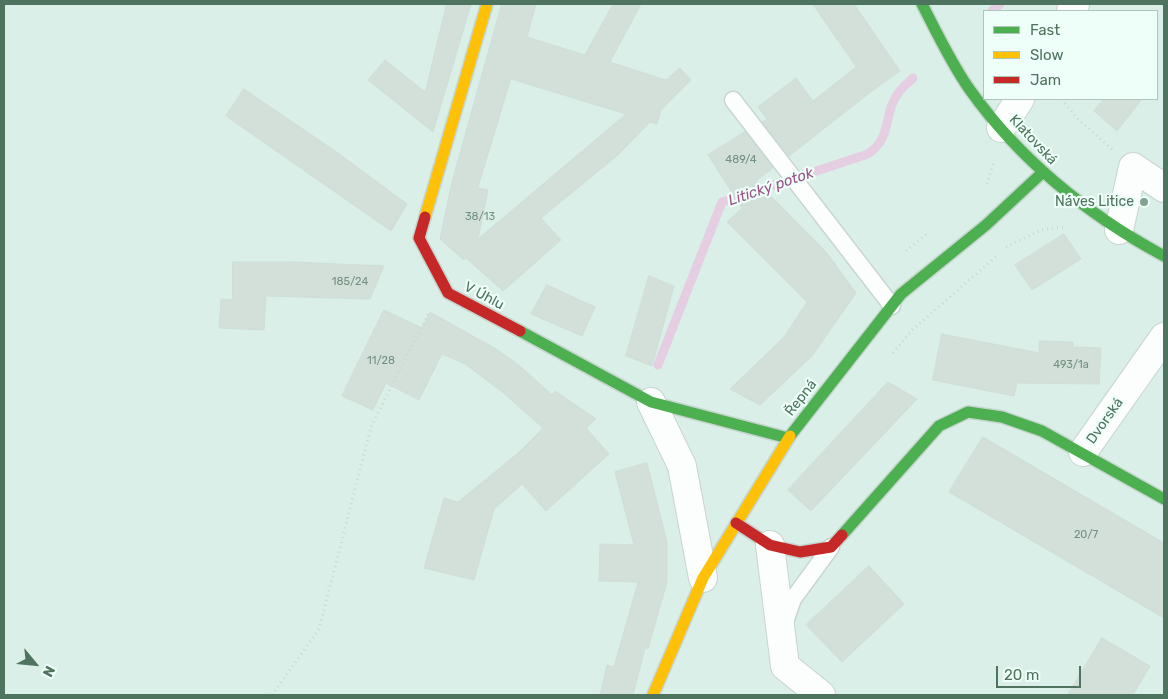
<!DOCTYPE html>
<meta charset="utf-8">
<style>
body{margin:0}
#map{position:relative;width:1168px;height:699px;overflow:hidden;background:#ecf7f4;font-family:Rubik,sans-serif}
canvas{display:block}
.frame{position:absolute;inset:0;border:5px solid #4e735e;pointer-events:none}
.legend{position:absolute;left:983px;top:10px;width:175px;height:90px;box-sizing:border-box;background:#eefef9;border:1px solid #aec6bb;margin:0;padding:6px 9px;list-style:none;font-size:15px;color:#4e735e}
.legend li{display:flex;align-items:center;gap:10px;height:25px}
.legend b{width:25px;border:1px solid #aec6bb}
.north{position:absolute;left:10px;top:639px;width:50px;height:50px;-webkit-text-stroke:4px #eefef9;paint-order:stroke;rotate:118deg;font-size:14px;font-weight:700;line-height:20px;text-align:center;color:#4e735e}
.north::after{content:'';display:block;margin:auto;width:18px;height:22px;background:#4e735e;clip-path:polygon(50% 0,100% 100%,50% 72%,0 100%)}
.scale{position:absolute;left:996px;top:666px;width:85px;height:22px;box-sizing:border-box;border:2px solid #4e735e;border-top:0;padding-left:6px;font-size:15px;line-height:18px;white-space:nowrap;color:#4e735e;-webkit-text-stroke:4px #eefef9;paint-order:stroke}
</style>
<div id="map">
<canvas width="1168" height="699"></canvas>
<div class="frame"></div>
<ul class="legend">
<li><b style="height:6px;background:#4caf50"></b>Fast</li>
<li><b style="height:6px;background:#ffc107"></b>Slow</li>
<li><b style="height:6px;background:#c62828"></b>Jam</li>
</ul>
<div class="north">N</div>
<div class="scale">20 m</div>
</div>
<script>
const context = document.querySelector('canvas').getContext('2d');
context.lineJoin = 'round';
function paint(path, color) { context.fillStyle = color; context.fill(path, 'evenodd'); }
function strokePath(path, color, width, dash) { context.strokeStyle = color; context.lineWidth = width; context.lineCap = dash ? 'butt' : 'round'; context.setLineDash(dash || []); context.stroke(path); }
function write(font, color, halo, rows, align = 'center') {
  context.font = font + ' Rubik,sans-serif'; context.lineWidth = 4.5; context.setLineDash([]); context.textBaseline = 'middle'; context.strokeStyle = halo; context.fillStyle = color; for (const [text, x, y, turn = 0] of rows) {
    context.save(); context.translate(x, y); context.rotate((+turn || 0) * Math.PI / 180); context.textAlign = isNaN(turn) ? turn : align; if (halo) context.strokeText(text, 0, 0); context.fillText(text, 0, 0); context.restore();
  }
}
paint(new Path2D(`
 M4,4h1160v691h-1160zM984,11h173v88h-173z`), '#daefe7');
strokePath(new Path2D(`
 M992,11l8,-7
 M658,365l64,-163 146,-48c25,-17 15,-42 31,-62 4,-5 10,-10 14,-14`), '#e6cee2', 9);
const building = new Path2D(`
 M447,4h24l-38,128 -65,-52 17,-20 40,32z
 M502,4h34l-9,33 58,18 28,-51h28l-31,58 56,18 14,-12 11,12 -30,30 -4,14 -7,-2 -32,33 -77,63 20,22 -58,51 -37,-33 -2,2 -24,-21 12,-57zM511,79l115,35 -148,125 10,-49 -10,-2z
 M813,4h41l46,67 -28,20 -83,65 -27,-34 5,-3 -9,-12 38,-29 17,23 43,-34z
 M244,89l94,64 69,51 -16,27 -165,-115z
 M1104,99h38l-25,32 -23,-20z
 M745,132l28,36 -17,13 71,72 29,40 -44,63 -52,49 -30,-16 54,-52 23,-35 -80,-80 15,-14 -34,-53z
 M1064,234l17,25 -49,31 -17,-25z
 M233,262h60l91,4 -14,33 -104,-3 -2,34 -45,-2 2,-29 11,1z
 M649,276l25,10 -22,80 -26,-10z
 M547,285l48,22 -13,29 -51,-22z
 M384,310l38,18 8,-16 66,37 24,17 32,29 3,-4 41,28 -10,9 23,26 -63,57 -24,-27 -28,25 -20,71 -50,-12 20,-70 14,4 59,-48 26,-26 -42,-37 -36,-27 -23,-10 -23,46 -33,-17 -13,27 -31,-14z
 M942,334l97,19v-12l34,1v5l28,1 -2,36 -82,-1 -3,13 -81,-16z
 M888,382l29,17 -106,112 -23,-21z
 M983,437l181,106v75l-215,-126z
 M647,463l20,79v40l-19,67 -3,-1 -12,47h-33l7,-30 7,2 24,-85 -39,-1 1,-37 34,1 -19,-73z
 M869,566l35,38 -62,58 -36,-37z
 M1102,638l48,28 -17,29h-65z`);
paint(building, '#d2e0d9');
strokePath(building, '#cfdfd8', 1);
const lane = new Path2D(`
 M733,100l159,206
 M784,625l9,-26 38,-52`);
const street = new Path2D(`
 M1071,11l4,-7
 M1001,128l19,-29
 M1119,230l14,-63 31,21
 M651,402l31,64 21,112
 M1083,452l81,-115
 M770,545l15,121 36,29`);
const fast = new Path2D(`
 M922,4c15,29 29,59 48,86 51,71 118,125 194,166
 M520,331l131,71 137,36
 M790,436l111,-142 85,-69 57,-53
 M842,535l97,-109 29,-14 34,5 40,14 122,68`);
const slow = new Path2D(`
 M425,217l62,-213
 M653,695l50,-117 87,-142`);
const jam = new Path2D(`
 M425,217l-6,21 29,55 72,38
 M736,523l34,22 30,7 31,-5 11,-12`);
strokePath(lane, '#c7d4cf', 19);
strokePath(street, '#c7d4cf', 30);
strokePath(fast, '#c6d4ce', 14);
strokePath(slow, '#c6d4ce', 14);
strokePath(jam, '#c6d4ce', 14);
strokePath(new Path2D(`
 M1062,99l15,19 36,32
 M987,184l7,-23
 M1006,247l35,-17 22,-3
 M906,251l23,-19
 M893,353l19,-23 86,-75
 M272,695l47,-66 52,-202 58,-115`), '#ccd7d1', 3, [1, 4]);
strokePath(lane, '#fcfefd', 16);
strokePath(street, '#fcfefd', 28);
strokePath(fast, '#4caf50', 11);
strokePath(slow, '#ffc107', 11);
strokePath(jam, '#c62828', 11);
for (const [x, y, r, color] of [
 [1144,202,5,"#85a192"]
]) { const dot = new Path2D(); dot.arc(x, y, r, 0, 2 * Math.PI); context.fillStyle = color; context.fill(dot); strokePath(dot, '#eefef9', 2); }
write('11px', '#729180', null, [
 ["489/4",741,160],
 ["38/13",480,217],
 ["185/24",350,282],
 ["11/28",381,361],
 ["493/1a",1071,365],
 ["20/7",1086,535]
]);
write('14px', '#4e735e', '#eefef9', [
 ["Klatovská",1033,140,47],
 ["V Úhlu",484,296,28],
 ["Řepná",801,398,-52],
 ["Dvorská",1105,421,-55]
]);
write('14px', '#4e735e', '#eefef9', [
 ["Náves Litice",1134,202]
], 'right');
write('italic 15px', '#995387', '#eefef9', [
 ["Litický potok",771,187,-19]
]);
</script>
